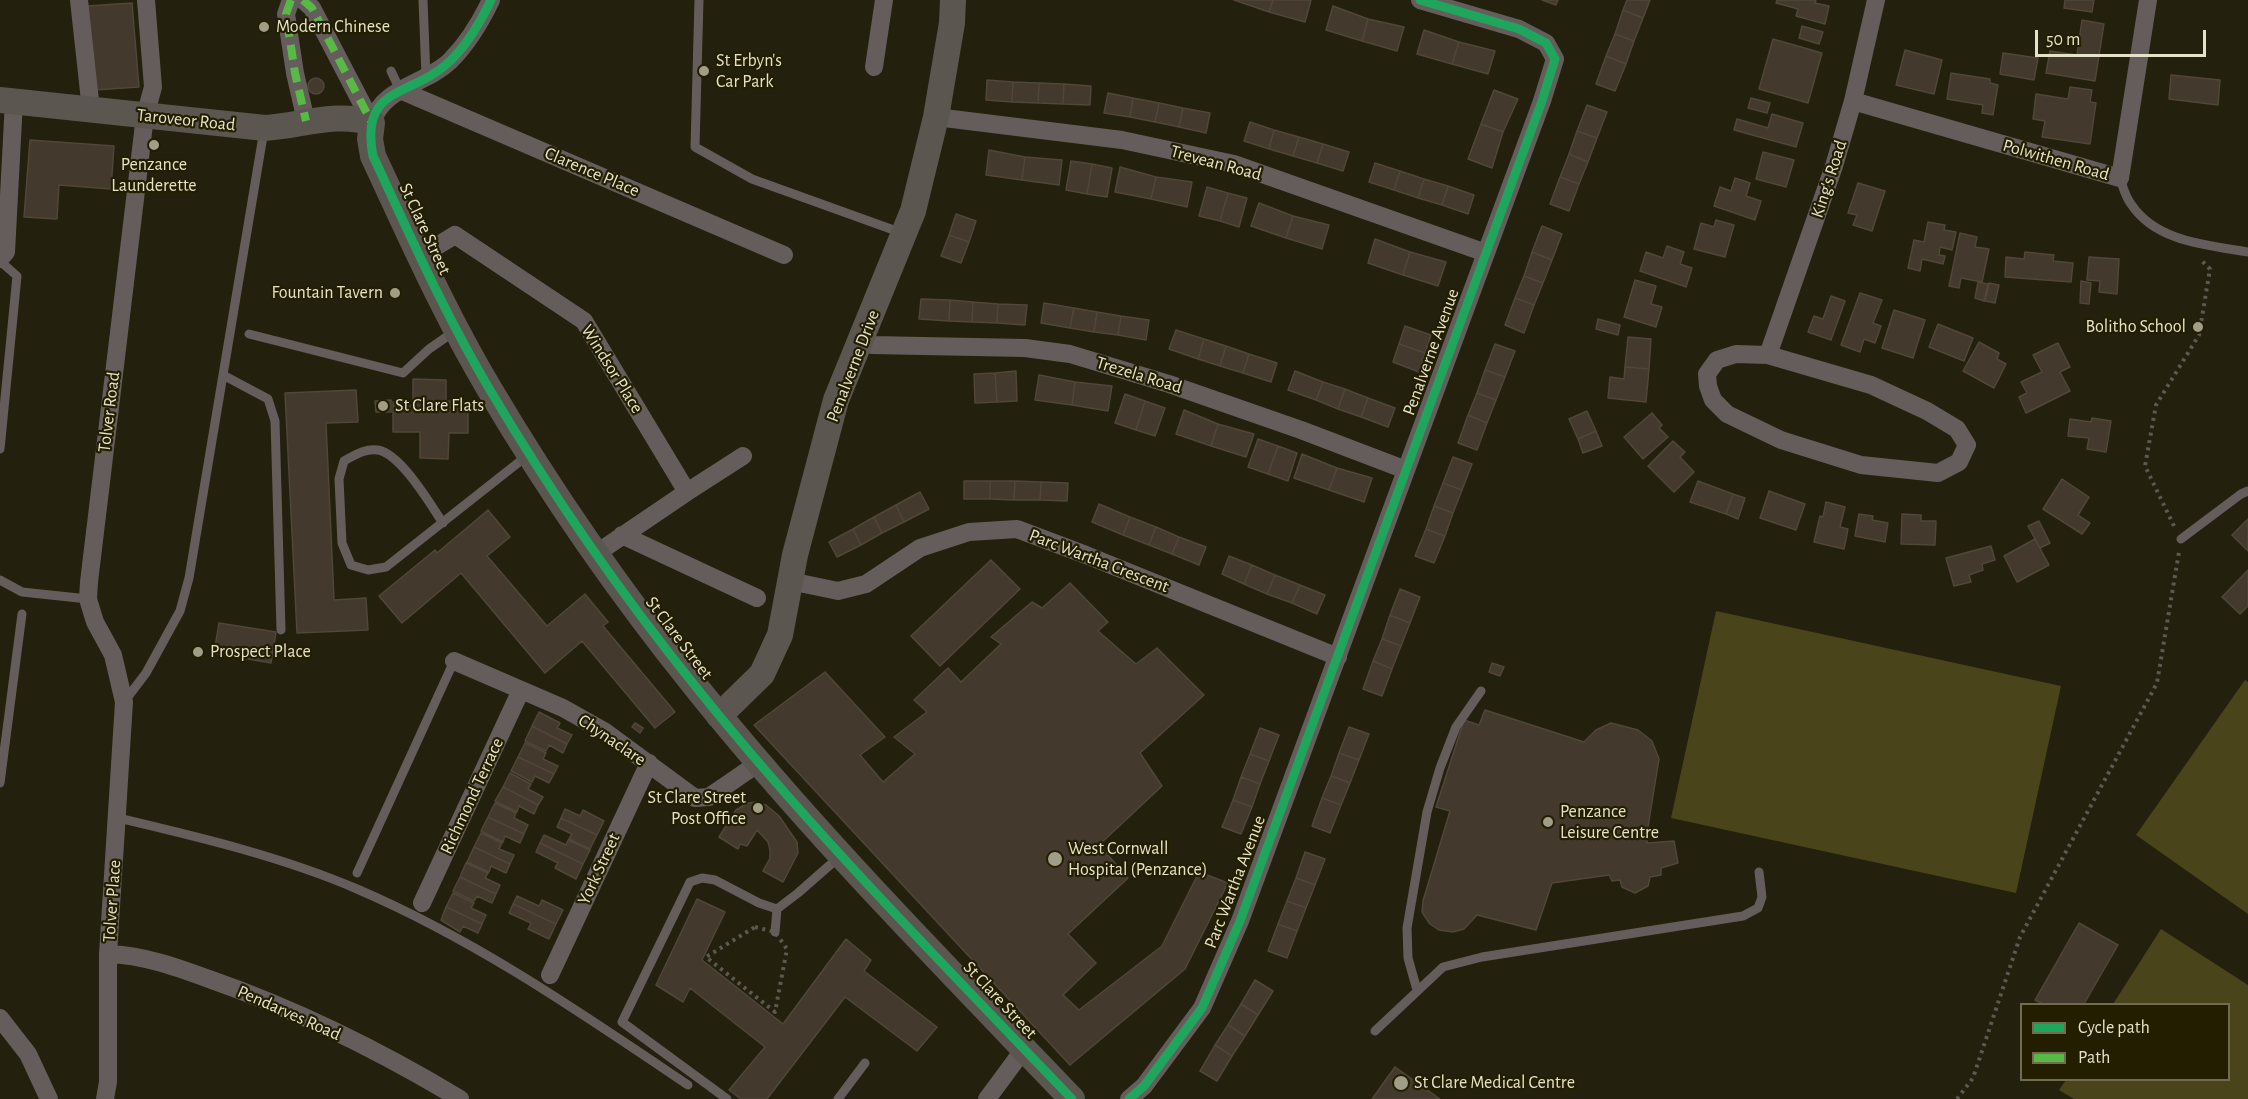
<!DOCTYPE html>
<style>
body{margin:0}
#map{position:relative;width:2248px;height:1099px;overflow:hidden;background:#23200d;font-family:"Alegreya Sans",sans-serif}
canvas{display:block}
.legend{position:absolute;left:2020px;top:1003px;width:210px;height:78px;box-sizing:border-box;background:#231e00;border:2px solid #716c51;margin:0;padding:8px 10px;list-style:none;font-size:18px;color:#e5e2ca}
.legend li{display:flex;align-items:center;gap:12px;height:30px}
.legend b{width:30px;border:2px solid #716c51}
.scale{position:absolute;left:2035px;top:30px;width:171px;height:27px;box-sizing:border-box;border:3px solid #e5e2ca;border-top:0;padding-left:8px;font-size:18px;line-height:21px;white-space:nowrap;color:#e5e2ca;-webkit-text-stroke:4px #231e00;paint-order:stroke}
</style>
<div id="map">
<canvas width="2248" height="1099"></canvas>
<ul class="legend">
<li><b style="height:8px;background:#20a55d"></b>Cycle path</li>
<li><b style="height:8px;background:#58b947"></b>Path</li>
</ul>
<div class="scale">50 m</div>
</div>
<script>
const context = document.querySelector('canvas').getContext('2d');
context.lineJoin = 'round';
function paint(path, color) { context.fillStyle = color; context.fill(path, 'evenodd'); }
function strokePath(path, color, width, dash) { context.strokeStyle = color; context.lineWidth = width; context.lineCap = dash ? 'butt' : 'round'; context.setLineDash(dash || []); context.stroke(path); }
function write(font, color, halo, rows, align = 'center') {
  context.font = font + ' "Alegreya Sans",sans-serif'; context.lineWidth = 4.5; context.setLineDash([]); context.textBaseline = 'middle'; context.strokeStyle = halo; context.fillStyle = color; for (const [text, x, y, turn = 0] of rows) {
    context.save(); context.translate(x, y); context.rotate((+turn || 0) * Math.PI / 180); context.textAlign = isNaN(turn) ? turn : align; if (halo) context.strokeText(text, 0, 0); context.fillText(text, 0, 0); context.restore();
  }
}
paint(new Path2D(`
 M1716,611l345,75 -45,207 -345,-75z
 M2245,680l3,2v232l-112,-79z
 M2161,929l87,56v114h-174l-15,-9 7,-10h162v-76h-115z`), '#4a441a');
const building = new Path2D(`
 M1234,0h39l-4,12z
 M1273,0h38l-6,22 -36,-10z
 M1542,0h16l-2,5z
 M1627,0h23l-7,18 -20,-8z
 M1777,0h39l-1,3 14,3 -4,18 -29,-8 2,-7 -22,-6z
 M2065,0h29l-2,12 -28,-4z
 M132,3l7,84 -45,3 -7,-84z
 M1333,6l35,13 -6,22 -36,-11z
 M1623,10l20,8 -9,23 -19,-7z
 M1368,19l36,8 -7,24 -35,-10z
 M2082,20l22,4 -9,57 -49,-8 4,-22 27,4z
 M1802,26l21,6 -4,12 -20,-6z
 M1424,30l35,12 -7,22 -35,-10z
 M1615,34l19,7 -8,23 -20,-8z
 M1773,39l49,14 -14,50 -49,-14z
 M1459,42l36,9 -7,23 -36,-10z
 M1905,50l37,10 -8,34 -38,-9z
 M2003,53l35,5 -4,22 -34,-6z
 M1606,56l20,8 -11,27 -19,-7z
 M1951,73l39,6v4l8,2 -5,30 -11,-2 1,-8 -36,-6z
 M2171,75l49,5 -2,25 -49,-6z
 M308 86a8 8 0 1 1 16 0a8 8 0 1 1-16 0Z
 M987,80l26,2 -1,20 -26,-2z
 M1013,82l26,1 -1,20 -26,-1z
 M1039,83l25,1 -1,20 -25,-1z
 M1064,84l27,2 -1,19 -27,-1z
 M2070,87l22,3 -2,12 6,1 -6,41 -48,-7 3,-16 -12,-2 3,-25 32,5z
 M1494,90l24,9 -15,33 -22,-8z
 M1108,93l25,5 -3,19 -26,-4z
 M1133,98l26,5 -4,19 -25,-5z
 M1751,98l19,5 -3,10 -19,-5z
 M1159,103l24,5 -4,19 -24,-5z
 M1587,105l20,7 -10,26 -20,-7z
 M1183,108l27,5 -4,20 -27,-6z
 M1772,114l31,9 -7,24 -62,-17 3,-11 31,9z
 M1250,122l24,8 -5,19 -25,-8z
 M1481,124l22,8 -11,36 -24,-9z
 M1274,130l25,7 -6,19 -24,-7z
 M1577,131l20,7 -9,24 -19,-8z
 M1299,137l24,7 -6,19 -24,-7z
 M30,140l84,6 -3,43 -52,-4 -2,34 -33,-2z
 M1323,144l26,8 -6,19 -26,-8z
 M989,150l36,7 -3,23 -36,-5z
 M1763,152l31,8 -8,27 -30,-8z
 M1569,154l19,8 -9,22 -19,-7z
 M1025,157l37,3 -3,25 -37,-5z
 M1071,161l21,3 -5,30 -21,-4z
 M1375,163l25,8 -6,19 -25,-8z
 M1092,164l20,4 -5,29 -20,-3z
 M1120,167l36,10 -5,22 -36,-7z
 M1400,171l24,8 -6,19 -24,-8z
 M1156,177l36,5 -5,25 -36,-8z
 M1560,177l19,7 -10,27 -19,-7z
 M1735,178l15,5 -4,13 15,5 -6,19 -41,-14 6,-19 11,4z
 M1424,179l24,7 -6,19 -24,-7z
 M1858,183l27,8 -13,40 -19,-6 4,-10 -9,-2z
 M1448,186l26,9 -6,19 -26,-9z
 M1207,187l21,6 -8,28 -21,-5z
 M1228,193l19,5 -8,29 -19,-6z
 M1259,203l34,13 -7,22 -35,-12z
 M956,214l20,7 -7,21 -20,-7z
 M1293,216l36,9 -7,24 -36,-11z
 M1716,220l18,5 -9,32 -31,-8 7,-26 13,4z
 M1928,222l17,3 -1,5 12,2 -4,18 -12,-3 -1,8 6,1 -2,8 -21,-5 -2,12 -12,-3 6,-28 10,2z
 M1542,226l20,8 -10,26 -20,-8z
 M1960,233l17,4 -2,10 14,2 -7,33 -21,-4 -2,10 -10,-2z
 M949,235l20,7 -8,21 -20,-7z
 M1375,239l35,13 -7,23 -35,-12z
 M1667,246l17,6 -4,12 12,4 -6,19 -46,-16 6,-19 17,6z
 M1410,252l36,10 -8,24 -35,-11z
 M1532,252l20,8 -9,23 -19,-7z
 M2025,252l29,3 -1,6 20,2 -2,19 -66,-5 1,-20 18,2z
 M2089,257l30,2 -2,35 -18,-2 1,-11 -13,-1z
 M1524,276l19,7 -9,22 -19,-7z
 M1635,280l21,6 -5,18 11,3 -6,20 -32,-10z
 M2081,281l10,2 -2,21 -9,-1z
 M1978,282l10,2 -4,17 -9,-3z
 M1989,283l10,2 -4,18 -10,-2z
 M1860,293l22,7 -9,23 8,3 -6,17 -11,-4 -4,13 -19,-7z
 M1831,296l14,5 -14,39 -23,-8 6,-16 9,3z
 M1515,298l19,7 -10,28 -19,-8z
 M921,299l29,1 -1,21 -30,-2z
 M950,300l23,2 -1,20 -23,-1z
 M973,302l25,2 -1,19 -25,-1z
 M1044,303l30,5 -4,20 -29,-5z
 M998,304l29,1 -2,20 -28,-2z
 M1074,308l23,4 -3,20 -24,-4z
 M1894,310l31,10 -12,38 -31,-10z
 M1097,312l24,4 -3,19 -24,-3z
 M1121,316l28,4 -3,20 -28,-5z
 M1598,319l22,6 -2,10 -22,-6z
 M1938,324l35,14 -9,23 -35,-14z
 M1405,326l26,9 -6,18 -26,-9z
 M1176,330l28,9 -6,20 -29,-10z
 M1628,337l23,2 -2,30 -24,-2z
 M1204,339l22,7 -6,20 -22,-7z
 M1979,342l20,11 -2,6 9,5 -12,24 -31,-17z
 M2058,343l12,24 -10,5 10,19 -44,22 -7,-16 8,-4 -6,-11 21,-10 -9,-17z
 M1399,344l26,9 -6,19 -26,-10z
 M1495,344l20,7 -10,26 -20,-7z
 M1226,346l23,8 -6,19 -23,-7z
 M1249,354l28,9 -6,19 -28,-9z
 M1625,367l24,2 -3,33 -38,-4 2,-21 14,2z
 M1485,370l20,7 -9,23 -19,-7z
 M1016,371l1,30 -20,1 -2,-29z
 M1295,371l28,11 -7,18 -28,-10z
 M995,373l2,29 -22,1 -1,-29z
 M1039,375l36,7 -3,23 -37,-5z
 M413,379l33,1v21l22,1v31h-19l-1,26 -28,-1v-26h-27v-30h20z
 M1075,382l37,4 -4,25 -36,-6z
 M1323,382l22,7 -7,20 -22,-9z
 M1345,389l23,9 -7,19 -23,-8z
 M356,390l2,32 -32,1 8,177 32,-2 2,32 -71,3 -12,-240z
 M1477,393l19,7 -9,23 -19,-8z
 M1125,394l20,7 -9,29 -21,-7z
 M1368,398l27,10 -7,19 -27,-10z
 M391,400v12h-15l-1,-11z
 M1145,401l20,7 -10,28 -19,-6z
 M1184,410l34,14 -7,22 -35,-12z
 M1587,411l9,20 -18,8 -9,-20z
 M1652,413l10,12 -3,3 9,9 -25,22 -19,-22z
 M1468,415l19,8 -10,27 -19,-7z
 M2092,418l19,3 -5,31 -19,-3 2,-11 -21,-2 2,-17 21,3z
 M1218,424l36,10 -8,23 -35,-11z
 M1596,431l6,15 -19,7 -5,-14z
 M1258,439l20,7 -10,28 -20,-7z
 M1673,441l12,11 -5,5 14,15 -20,20 -26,-26z
 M1278,446l19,7 -9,28 -20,-7z
 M1302,454l35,14 -8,22 -35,-12z
 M1453,457l19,7 -10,26 -19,-7z
 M1337,468l35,10 -8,24 -35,-12z
 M2062,479l27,18 -11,18 12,8 -8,11 -39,-25z
 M964,481h26v18h-26z
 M990,481h25l-1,19 -24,-1z
 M1015,481l26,1 -1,18h-26z
 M1698,481l35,13 -7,20 -36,-12z
 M1041,482l27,1 -1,18 -27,-1z
 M1443,483l19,7 -9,23 -19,-7z
 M1769,491l36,13 -9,26 -36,-12z
 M920,492l9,17 -25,13 -8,-17z
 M1733,494l12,4 -7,21 -12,-5z
 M1826,502l19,5 -5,20 8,2 -4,20 -30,-7 6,-26 3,1z
 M1099,504l31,13 -7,18 -31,-13z
 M896,505l8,17 -22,11 -8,-16z
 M1434,506l19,7 -8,23 -19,-7z
 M488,510l22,27 -23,19 60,70 38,-32 23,28 -5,4 72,86 -20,16 -73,-87 -37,32 -84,-100 -59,50 -23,-27 56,-46 2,3z
 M1859,514l14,2 -1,4 16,3 -3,19 -30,-6z
 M1902,514l19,1v6h15l-1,24 -34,-1z
 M874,517l8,16 -21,12 -8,-16z
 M1130,517l26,10 -7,18 -26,-10z
 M2248,519v32l-16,-16z
 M2039,521l11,22 -10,5 -12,-22z
 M1156,527l23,10 -7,17 -23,-9z
 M853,529l8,16 -24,12 -8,-15z
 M1426,529l19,7 -11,27 -19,-7z
 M1179,537l27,10 -7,18 -27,-11z
 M2035,539l14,26 -32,17 -13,-26z
 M1991,546l4,14 -13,4 1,6 -14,5 2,7 -17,4 -8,-28z
 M1229,556l23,9 -8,19 -22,-10z
 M991,560l29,29 -80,77 -29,-30z
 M1252,565l23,10 -8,19 -23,-10z
 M2248,570v36l-8,8 -18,-17z
 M1275,575l25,10 -8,18 -25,-9z
 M1070,583l38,39 -10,9 38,33 21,-16 47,47 -64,58 22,33 -63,59 29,33 -60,56 28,29 -33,32 16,15 83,-64 37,-74 29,11 -43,86 -115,96 -316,-340 71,-53 60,65 -25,18 23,27 32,-28 -21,-17 33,-25 -13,-12 34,-32 13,14 40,-38 -10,-7 41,-35 10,6z
 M1300,585l25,10 -8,19 -25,-11z
 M1400,589l20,8 -10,26 -20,-8z
 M1390,615l20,8 -9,23 -19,-7z
 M219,623l57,9 -5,31 -57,-10z
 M1382,639l19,7 -9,23 -19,-8z
 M195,648h7v9h-7z
 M1373,661l19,8 -10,27 -19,-7z
 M1492,663l12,4 -4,9 -11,-4z
 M1485,710l99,32 12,-12 15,-7 27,7 14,11 7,18 -12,74v10l27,-2 4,22 -17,5v7l-11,2 -2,9 -13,7 -13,-6 -2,-7 -8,1 -3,-6 -57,8 -16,47 -59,-15 -13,14 -11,3 -14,-2 -9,-6 -8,-12 1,-11 27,-90 -14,-4 28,-87 15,5z
 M539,712l21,11 -3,5 15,7 -5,9 -35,-18z
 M635,723l8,5 -3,5 -8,-6z
 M532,726l35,18 -4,9 -14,-8 -3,6 -21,-10z
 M1349,727l20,7 -10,26 -20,-7z
 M1260,728l19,7 -10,26 -19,-7z
 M525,743l21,10 -3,6 15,7 -4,8 -36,-17z
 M1339,753l20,7 -9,23 -19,-7z
 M1250,754l19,7 -9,23 -19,-7z
 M518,757l36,17 -5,9 -14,-7 -3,6 -21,-11z
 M510,773l21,11 -3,5 15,8 -5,8 -35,-18z
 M1331,776l19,7 -9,22 -19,-7z
 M1241,777l19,7 -8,23 -19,-7z
 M503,787l35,18 -4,9 -15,-8 -2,6 -22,-11z
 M1322,798l19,7 -11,28 -18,-7z
 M1233,800l19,7 -11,27 -19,-7z
 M756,802l10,3 13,11 18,26 1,11 -15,29 -20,-11 7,-13v-8l-2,-8 -11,-12 -10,16 -7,-2 -2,5 -19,-12 17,-27 12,-7z
 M495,803l21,10 -2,5 14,7 -4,9 -36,-17z
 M565,809l15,7 3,-6 21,11 -7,14 -36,-17z
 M488,817l36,17 -4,9 -15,-7 -2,6 -22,-11z
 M561,818l36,17 -7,14 -21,-10 3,-5 -15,-7z
 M481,833l21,10 -3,6 15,6 -4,9 -36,-17z
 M544,835l22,10 2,-5 22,10 -7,14 -43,-21z
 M540,843l43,21 -7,15 -21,-11 3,-5 -22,-11z
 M474,847l36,17 -4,9 -15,-7 -2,6 -22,-10z
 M1305,852l20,7 -10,26 -19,-7z
 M466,863l22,10 -3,5 15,7 -4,9 -36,-17z
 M460,877l36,17 -4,9 -15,-7 -3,5 -21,-10z
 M1296,878l19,7 -9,23 -19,-7z
 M453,893l21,10 -3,5 15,7 -4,9 -36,-17z
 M517,896l22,10 3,-6 21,10 -7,14 -43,-20z
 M697,899l28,13 -23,48 81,64 63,-85 25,21 -7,11 73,56 -20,24 -72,-54 -78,102h-26l-12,-9 36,-43 -75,-59 -7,14 -27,-17z
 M1287,901l19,7 -9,23 -19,-7z
 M513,904l43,20 -7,15 -21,-10 3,-6 -22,-10z
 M446,907l36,17 -4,9 -15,-7 -3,6 -19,-12z
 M2079,923l39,22 -34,59h-41l-8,-4z
 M1278,924l19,7 -10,27 -19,-7z
 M1255,980l18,11 -15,24 -17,-11z
 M1241,1004l17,11 -13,21 -17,-11z
 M1228,1025l17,11 -13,20 -17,-11z
 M1215,1045l17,11 -15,25 -17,-10z
 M1395,1067l45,32h-68z`);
paint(building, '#43392d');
strokePath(building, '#50463a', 1.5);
strokePath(new Path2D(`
 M2174,526l-29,-60 11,-61 43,-70 11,-66 -9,-9
 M755,927l20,5 12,17 -12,63 -69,-55z
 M1957,1099l16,-21 47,-141 137,-254 22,-131`), '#5d5852', 4, [3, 4.5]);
strokePath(new Path2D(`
 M423,0l3,77
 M699,0l-4,147 57,32 150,54
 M391,71l9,19
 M2120,178c3,9 5,18 11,26 25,38 76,41 117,48
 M0,261l17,15 -17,173
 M249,334l154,39 26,-24 26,-18
 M223,375l45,24 7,22 6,209
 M443,523c-13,-19 -42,-69 -65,-73 -13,-2 -23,5 -34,11l-5,18 3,64 9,22 17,5 18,-3 142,-112
 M2181,539l60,-45 7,-3
 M0,580l22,12 66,7
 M124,702l22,-29 34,-62 9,-33 75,-448
 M0,783l22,-169
 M118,818c80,19 162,38 239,71 119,51 224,124 331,196
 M357,873l97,-212
 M775,932l2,-23 21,-16 41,-36
 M1417,990l-9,-32 -1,-30 20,-116 13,-44 16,-41 25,-36
 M1375,1031l68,-64 39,-10 261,-41 15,-8 4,-11 -3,-25
 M727,1099l-105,-77 68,-140 12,-4 13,2 44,23 18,6
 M838,1099l27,-36`), '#645d5b', 9);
strokePath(new Path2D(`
 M79,0l12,110
 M291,0l-5,14 9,59 11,48
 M303,0l9,8 60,115
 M874,67l10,-67
 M400,90l384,165
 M1853,101l267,77 28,-178
 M936,117l186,23 112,24 252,89
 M372,123c10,-36 53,-38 78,-62 18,-18 30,-38 41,-61
 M419,257l36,-22 129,86 103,171 -90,61
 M0,259l6,-7 8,-151
 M860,341l12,4 153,3 45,6 99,30 132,46 105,40
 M1736,354l32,1 103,30 56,26 30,18 10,16 -8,17 -21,11 -77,-8 -80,-25 -54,-26 -14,-14 -5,-14 -1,-12 10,-14z
 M1768,355l66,-189 19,-65 23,-101
 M687,492l56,-36
 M622,535l135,63
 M790,581l48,10 28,-7 54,-36 49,-16 48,-3 69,26 252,102
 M454,661l109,47 41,23 91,67 14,-1 51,-35
 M422,903l99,-213
 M108,954c35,1 68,13 101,25 86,30 173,73 251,120
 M550,975l99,-212
 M0,1018l28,36 21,45
 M105,1099l3,-17v-128l16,-252 -11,-47 -18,-33 -7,-23 1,-17 56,-466 8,-29 -7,-87
 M987,1099l37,-50
 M1129,1099l15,-13 58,-78 38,-87 302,-820 13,-42 -9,-16 -27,-14 -99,-29`), '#645d5b', 18);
strokePath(new Path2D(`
 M0,100l265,28c36,-2 71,-17 107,-5l-2,16 3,17c37,79 72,159 117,234 61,103 131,204 206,297 116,145 248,278 376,412
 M719,716l43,-42 18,-39 15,-80 41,-155 77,-189 23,-94 16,-94 1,-23`), '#5b564f', 26);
strokePath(new Path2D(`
 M291,0l-5,14 9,59 11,48
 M303,0l9,8 60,115`), '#58b947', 8, [15, 8]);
strokePath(new Path2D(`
 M491,0c-11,23 -23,44 -42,62 -37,35 -90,23 -76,94 37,79 72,159 117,234 61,103 131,204 206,297 116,145 248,278 376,412
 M1129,1099l15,-13 58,-78 38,-87 302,-820 13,-42 -9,-16 -27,-14 -99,-29`), '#20a55d', 9);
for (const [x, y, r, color] of [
 [264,27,6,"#a19e88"],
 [704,71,6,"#a19e88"],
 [154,145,6,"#a19e88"],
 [395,293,6,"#a19e88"],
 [2198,327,6,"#a19e88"],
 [383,406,6,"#a19e88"],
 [198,652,6,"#a19e88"],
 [758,808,6,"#a19e88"],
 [1548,822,6,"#a19e88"],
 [1055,859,8,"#a19e88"],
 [1401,1083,8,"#a19e88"]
]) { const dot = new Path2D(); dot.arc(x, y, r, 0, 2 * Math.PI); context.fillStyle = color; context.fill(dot); strokePath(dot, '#231e00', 2); }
write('18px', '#e5e2ca', '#231e00', [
 ["Modern Chinese",276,27],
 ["St Erbyn's",716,61],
 ["Car Park",716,82],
 ["Penzance",154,165,"center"],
 ["Launderette",154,186,"center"],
 ["Fountain Tavern",383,293,"right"],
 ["Bolitho School",2186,327,"right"],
 ["St Clare Flats",395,406],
 ["Prospect Place",210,652],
 ["St Clare Street",746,798,"right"],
 ["Post Office",746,819,"right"],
 ["Penzance",1560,812],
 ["Leisure Centre",1560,833],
 ["West Cornwall",1068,849],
 ["Hospital (Penzance)",1068,870],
 ["St Clare Medical Centre",1414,1083]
], 'left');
write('18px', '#e5e2ca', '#231e00', [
 ["Taroveor Road",186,120,6],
 ["Polwithen Road",2056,160,16],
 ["Trevean Road",1216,163,15],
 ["Clarence Place",592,172,23],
 ["King's Road",1829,179,-72],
 ["St Clare Street",425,229,65],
 ["Penalverne Avenue",1431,352,-70],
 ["Penalverne Drive",853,366,-69],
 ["Windsor Place",612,369,58],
 ["Trezela Road",1139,375,17],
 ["Tolver Road",109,412,-83],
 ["Parc Wartha Crescent",1099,561,21],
 ["St Clare Street",679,638,53],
 ["Chynaclare",612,740,34],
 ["Richmond Terrace",472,796,-65],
 ["York Street",599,869,-65],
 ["Parc Wartha Avenue",1235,882,-69],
 ["Tolver Place",112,901,-86],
 ["St Clare Street",1000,1000,47],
 ["Pendarves Road",289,1013,24]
]);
</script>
